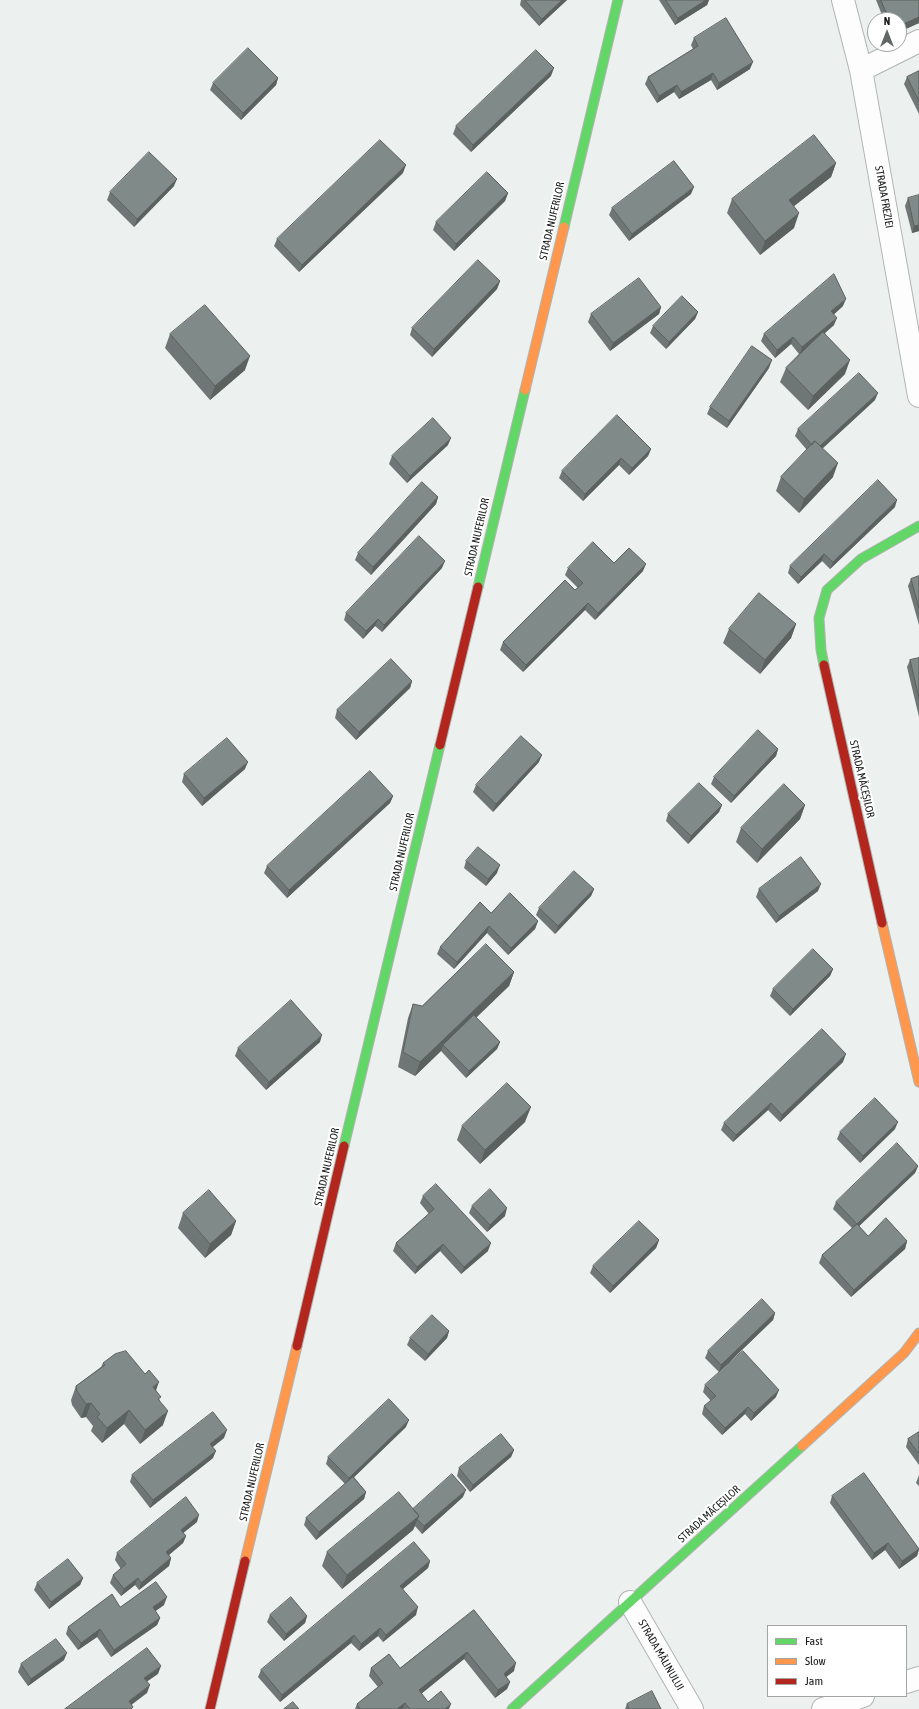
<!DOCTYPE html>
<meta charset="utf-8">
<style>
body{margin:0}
#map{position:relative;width:919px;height:1709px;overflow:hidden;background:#ecf0ee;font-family:"Asap Condensed",sans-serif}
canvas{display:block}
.legend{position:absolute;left:767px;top:1625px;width:140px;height:72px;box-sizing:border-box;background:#fff;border:1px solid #a3a4a3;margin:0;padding:5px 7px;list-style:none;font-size:12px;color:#181b19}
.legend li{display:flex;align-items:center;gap:8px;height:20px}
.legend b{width:20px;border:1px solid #a3a4a3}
.north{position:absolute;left:867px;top:12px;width:40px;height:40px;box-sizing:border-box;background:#fff;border:1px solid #a3a4a3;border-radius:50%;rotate:0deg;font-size:11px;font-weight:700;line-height:16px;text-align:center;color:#181b19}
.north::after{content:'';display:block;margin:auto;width:14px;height:18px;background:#626664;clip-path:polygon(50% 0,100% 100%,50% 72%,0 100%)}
</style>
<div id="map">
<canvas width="919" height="1709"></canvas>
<ul class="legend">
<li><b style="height:5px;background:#63d668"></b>Fast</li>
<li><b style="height:5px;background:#ff974d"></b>Slow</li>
<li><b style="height:5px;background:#b3261e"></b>Jam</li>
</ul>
<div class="north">N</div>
</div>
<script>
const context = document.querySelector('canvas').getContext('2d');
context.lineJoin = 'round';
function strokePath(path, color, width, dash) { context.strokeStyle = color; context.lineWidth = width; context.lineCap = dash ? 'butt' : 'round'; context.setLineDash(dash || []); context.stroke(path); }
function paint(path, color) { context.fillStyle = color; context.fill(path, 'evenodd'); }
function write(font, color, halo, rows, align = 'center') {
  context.font = font + ' "Asap Condensed",sans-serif'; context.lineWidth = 4; context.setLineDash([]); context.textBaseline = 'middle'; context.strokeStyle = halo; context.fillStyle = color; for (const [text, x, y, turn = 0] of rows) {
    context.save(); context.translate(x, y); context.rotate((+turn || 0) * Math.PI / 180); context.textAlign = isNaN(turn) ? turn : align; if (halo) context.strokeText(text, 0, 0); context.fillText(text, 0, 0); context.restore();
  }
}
const street = new Path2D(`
 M843,0l18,70 58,326
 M861,70l58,-29
 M630,1602l62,107
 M906,1682l13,-4
 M823,1709l40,-13`);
const fast = new Path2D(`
 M564,227l54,-227
 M478,587l47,-197
 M824,665l-3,-15 -2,-32 8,-28 34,-31 58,-33
 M344,1146l96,-401
 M512,1709l290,-263`);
const slow = new Path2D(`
 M525,390l39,-163
 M882,923l37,159
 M802,1446l102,-93 15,-20
 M245,1561l52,-215`);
const jam = new Path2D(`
 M824,665l58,258
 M440,745l38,-158
 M297,1346l47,-200
 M210,1709l35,-148`);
strokePath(street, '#b1b4b2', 24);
strokePath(fast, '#b1b4b2', 11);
strokePath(slow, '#b1b4b2', 11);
strokePath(jam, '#b1b4b2', 11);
strokePath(street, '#fcfdfc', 22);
strokePath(fast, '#63d668', 9);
strokePath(slow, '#ff974d', 9);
strokePath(jam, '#b3261e', 9);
paint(new Path2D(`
 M521,0h46l-28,26 -19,-21z
 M659,0h50l-2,5 -32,20z
 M876,0h43v23l-20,9v-12h-15z
 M694,38l56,31 -33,21 -6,-10 -32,19 -5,-7 -17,11 -12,-19 3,-7 45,-28 -2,-4z
 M919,71v43l-15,-30 3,-7z
 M551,76l-80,76 -18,-18 3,-8z
 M278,78l-2,7 -35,35 -31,-30 3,-7z
 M836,163l-5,14 -37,29v22l-34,27 -33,-42 5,-14z
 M403,173l-104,99 -25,-26 3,-7z
 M174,186l-40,41 -27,-27 3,-8z
 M508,193l-3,8 -51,50 -21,-21 3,-8z
 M691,194l-62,47 -20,-26 3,-7z
 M908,198l11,33 -7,2 -7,-27z
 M500,281l-3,8 -65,68 -22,-22 2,-7z
 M843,306l-9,8v11l-9,8 20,41 -37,36 -28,-28 6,-14 13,-14 -8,-10 -16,14 -14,-17 3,-7z
 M661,307l-2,7 -49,37 -22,-29 3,-8z
 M698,312l-3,7 -29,30 -16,-16 3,-7z
 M170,334l75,36 -35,30 -45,-52z
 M769,368l-42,60 -20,-14 3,-7z
 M875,400l-53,49 11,28 -34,36 -23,-22 5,-14 26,-27 -12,-14 3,-7z
 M448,445l-41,38 -18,-19 3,-8z
 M651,449l-3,7 -19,19 -10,-10 -36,36 -24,-23 3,-7z
 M438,497l-2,7 -65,71 -16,-15 3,-7z
 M895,507l-65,62 -8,-8 -24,23 -10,-11 2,-7z
 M614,563l29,8 -48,49 -10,-10 -62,62 -23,-22 3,-8 75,-54 -13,-13 3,-7z
 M442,568l-60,64 -7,-6 -12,13 -19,-19 2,-7z
 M919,576v49l-11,-39 3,-7z
 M796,624l-5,14 -31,36 -37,-31 6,-14z
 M919,658v59l-12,-50 3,-7z
 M412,681l-2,7 -54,52 -21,-22 2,-8z
 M778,749l-2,7 -45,47 -20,-19 3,-7z
 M539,762l-46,50 -20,-20 3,-7z
 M245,769l-43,37 -20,-24 2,-8z
 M393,796l-3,7 -103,95 -23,-25 3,-7z
 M722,805l-3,7 -31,32 -22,-23 2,-7z
 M805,805l-5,14 -43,44 -21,-21 5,-14z
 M466,861l31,12 -11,13 -22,-18z
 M594,889l-3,7 -36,38 -19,-19 3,-7z
 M759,889l59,2 -42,32 -20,-26z
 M491,913l47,8 -3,8 -27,26 -21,-22 -33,36 -17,-15 3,-7z
 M833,969l-3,7 -40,40 -20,-20 3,-7z
 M514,972l-5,14 -33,31 24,25 -3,7 -31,29 -25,-27 -26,25 -17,-9 10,-49 5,-14 9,2z
 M320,1042l-54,48 -31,-34 3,-8z
 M843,1062l-63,60 -12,-12 -35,32 -12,-12 3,-7z
 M525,1122l-45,42 -23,-24 5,-14z
 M895,1129l-35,34 -23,-24 3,-7z
 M918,1166l-3,7 -56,53 9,10 39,5 -2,8 -54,48 -32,-34 3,-8 30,-27 -19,-19 3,-7z
 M423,1196l65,55 -27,23 -21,-23 -25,23 -22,-23 3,-8 33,-29 -9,-11z
 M472,1206l33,10 -18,16 -18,-19z
 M183,1213l53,8 -5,14 -26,23 -27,-30z
 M659,1240l-3,8 -46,45 -20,-20 3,-7z
 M775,1313l-2,7 -54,52 -14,-14 3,-7z
 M449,1331l-2,7 -22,23 -18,-16 3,-7z
 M103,1363l53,27 4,11 3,24 -23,19 -16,-20 -22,19 -11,-12 2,-5 -7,-9 -5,1 -9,-13 -1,-5 5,-14 25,-19z
 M705,1385l71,12 -25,24 -6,-7 -23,21 -20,-21 2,-8 7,-5 -8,-9z
 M406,1427l-52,50 12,15 -2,7 -48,41 -12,-15 2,-7 39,-34 -19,-20 2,-7z
 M919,1432v33l-13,-18 2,-8z
 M224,1438l-11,9v11l-63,50 -20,-26 2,-7z
 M514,1450l-3,7 -41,35 -13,-16 2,-8z
 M919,1475v11l-3,-3z
 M832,1496l87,53 -2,7 -18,13 -14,-19 -13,10 -42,-57z
 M463,1497l-41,37 -7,-8 -2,4 -71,59 -20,-23 5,-14 86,-43z
 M197,1522l-14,11 3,3 -3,7 -14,12 2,3 -2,8 -30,24 -4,-5 -14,11 -11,-13 3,-8 8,-6 -6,-9 2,-7z
 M430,1561l-2,7 -25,21 13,26 -33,27 -5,-6 -19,15 -8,-8 -71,59 -22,-25 3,-7z
 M83,1578l-3,7 -31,24 -15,-19 3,-7z
 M164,1605l-9,6 5,7 -3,7 -46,32 -14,-20 -19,13 -12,-16 2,-7 52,-20z
 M474,1610l40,61 -8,6 4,5 -3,7 -12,9 -31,-39 -43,35 7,8 21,7h-94l2,-5 21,-17 -9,-11 2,-8h29z
 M270,1615l37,1 -2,7 -21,18 -17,-19z
 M64,1660l-36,26 -10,-14 3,-8z
 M627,1704l34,5h-36z`), '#6e7775');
paint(new Path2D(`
 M562,0h5l-28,26 3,-7z
 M706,0h3l-2,5 -32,20 3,-7z
 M919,17v6l-20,9v-6z
 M753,62l-3,7 -33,21 2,-7z
 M554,68l-3,8 -80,76 2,-7z
 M713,73l-2,7 -32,19 2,-7z
 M278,78l-2,7 -35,35 2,-7z
 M677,85l-3,7 -17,11 2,-7z
 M836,163l-5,14 -47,37 5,-14z
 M406,165l-3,8 -104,99 3,-7z
 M177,179l-3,7 -40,41 3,-8z
 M694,187l-3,7 -62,47 3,-7z
 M508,193l-3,8 -51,50 2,-7z
 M799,213l-5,15 -34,27 5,-14z
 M919,225v6l-7,2 2,-7z
 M500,281l-3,8 -65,68 2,-8z
 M846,299l-3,7 -14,13 2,-8z
 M661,307l-2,7 -49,37 3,-8z
 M698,312l-3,7 -29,30 3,-7z
 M837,318l-3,7 -34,30 2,-8z
 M793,337l-2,7 -16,14 2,-8z
 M250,356l-5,14 -35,30 5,-14z
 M772,360l-3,8 -42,60 2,-7z
 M850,360l-5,14 -37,36 5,-14z
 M878,393l-3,7 -62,57 3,-8z
 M451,438l-3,7 -41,38 3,-7z
 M651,449l-3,7 -19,19 3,-7z
 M621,458l-2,7 -36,36 2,-7z
 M838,463l-5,14 -34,36 5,-14z
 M438,497l-2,7 -65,71 2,-8z
 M897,500l-2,7 -65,62 3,-7z
 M824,554l-2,7 -24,23 3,-7z
 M445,561l-3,7 -60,64 2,-7z
 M646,564l-3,7 -48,49 3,-7z
 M588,603l-3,7 -62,62 3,-7z
 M378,619l-3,7 -12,13 3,-8z
 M796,624l-5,14 -31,36 5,-14z
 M412,681l-2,7 -54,52 3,-8z
 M778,749l-2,7 -45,47 3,-7z
 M542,755l-3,7 -46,50 3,-8z
 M248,762l-3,7 -43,37 2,-8z
 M393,796l-3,7 -103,95 2,-8z
 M722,805l-3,7 -31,32 3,-8z
 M805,805l-5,14 -43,44 5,-14z
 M500,865l-3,8 -11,13 2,-7z
 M821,884l-3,7 -42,32 3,-7z
 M594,889l-3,7 -36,38 3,-8z
 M538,921l-3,8 -27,26 3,-7z
 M489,926l-2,7 -33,36 3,-7z
 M833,969l-3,7 -40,40 3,-7z
 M514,972l-5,14 -63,61 -3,-2 -2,6 -26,25 5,-14z
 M322,1035l-2,7 -54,48 3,-8z
 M500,1042l-3,7 -31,29 3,-7z
 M846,1054l-3,8 -63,60 2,-7z
 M771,1103l-3,7 -35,32 3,-7z
 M531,1107l-6,15 -45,42 5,-14z
 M898,1122l-3,7 -35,34 3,-7z
 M918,1166l-3,7 -61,58 3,-7z
 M507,1208l-2,8 -18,16 3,-7z
 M236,1221l-5,14 -26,23 5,-14z
 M659,1240l-3,8 -46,45 3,-7z
 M907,1241l-2,8 -54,48 3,-7z
 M491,1243l-3,8 -27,23 3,-7z
 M443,1244l-3,7 -25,23 2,-7z
 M775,1313l-2,7 -54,52 2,-7z
 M449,1331l-2,7 -22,23 3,-7z
 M159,1382l-5,14 -1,-9z
 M779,1390l-3,7 -25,24 3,-8z
 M91,1403l-5,14 -5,1 5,-14z
 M748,1407l-3,7 -23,21 3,-7z
 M129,1410l-5,14 -22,19 5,-15z
 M168,1411l-5,14 -23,19 5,-14z
 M409,1420l-3,7 -60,58 3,-7z
 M227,1430l-3,8 -17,13 3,-7z
 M514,1450l-3,7 -41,35 3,-7z
 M216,1451l-3,7 -63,50 3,-8z
 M466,1490l-3,7 -41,37 2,-8z
 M366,1492l-2,7 -48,41 3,-8z
 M199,1515l-2,7 -19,15 3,-7z
 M419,1516l-6,14 -71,59 5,-14z
 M186,1536l-3,7 -19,16 2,-7z
 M888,1543l-3,7 -13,10 2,-7z
 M919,1549l-2,7 -18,13 3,-8z
 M171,1558l-2,8 -30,24 2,-7z
 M430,1561l-2,7 -30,25 2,-7z
 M83,1578l-3,7 -31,24 2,-7z
 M138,1578l-3,7 -14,11 3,-7z
 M167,1597l-3,8 -14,10 3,-8z
 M418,1607l-2,8 -33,27 3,-7z
 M307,1616l-2,7 -21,18 2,-7z
 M160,1618l-3,7 -46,32 3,-7z
 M380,1628l-2,8 -19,15 2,-7z
 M100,1629l-3,8 -19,13 3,-7z
 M354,1635l-3,8 -71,59 2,-7z
 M467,1652l-3,7 -48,39 3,-8z
 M67,1653l-3,7 -36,26 3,-7z
 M516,1663l-2,8 -13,10 3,-7z
 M161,1666l-3,8 -16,11 2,-7z
 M510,1682l-3,7 -12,9 3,-8z
 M150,1685l-3,8 -21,16 3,-8z
 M405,1703l-2,6h-6z
 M451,1704l-2,5h-4z`), '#5a615f');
const building = new Path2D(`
 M525,0h37l-20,19z
 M666,0h40l-28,18z
 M881,0h38v17l-20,9v-6h-9z
 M726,18l27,44 -34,21 -6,-10 -32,19 -4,-7 -18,11 -11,-19 50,-31 -4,-8z
 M248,48l30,30 -35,35 -30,-30z
 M536,50l18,18 -81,77 -17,-19z
 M919,71v30l-12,-24z
 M814,135l22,28 -47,37 10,13 -34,28 -33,-42z
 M380,140l26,25 -104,100 -25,-26z
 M149,152l28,27 -40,40 -27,-27z
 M674,161l20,26 -62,47 -20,-26z
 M487,172l21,21 -52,51 -20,-22z
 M919,195v30l-5,1 -6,-28z
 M478,260l22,21 -66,68 -22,-21z
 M834,274l12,25 -15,12 6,7 -35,29 -9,-10 -16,13 -13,-16z
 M639,278l22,29 -48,36 -22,-29z
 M682,296l16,16 -29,30 -16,-16z
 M205,305l45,51 -35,30 -45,-52z
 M823,332l27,28 -37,36 -27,-28z
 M752,346l20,14 -43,61 -19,-14z
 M859,373l19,20 -58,53 -5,-5 -3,4 -14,-16z
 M617,415l34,34 -19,19 -11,-10 -36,36 -23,-23z
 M433,418l18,20 -41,38 -18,-20z
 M815,441l23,22 -34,36 -23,-22z
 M878,480l19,20 -64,62 -9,-8 -23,23 -11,-11z
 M422,482l16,15 -65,70 -15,-14z
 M419,536l26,25 -61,64 -6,-6 -12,12 -20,-18z
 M593,542l21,21 15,-15 17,16 -48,49 -10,-10 -62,62 -23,-23 62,-62 10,10 8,-7 -15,-15z
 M919,576v32l-8,-29z
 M759,593l37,31 -31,36 -36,-31z
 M919,658v40l-9,-38z
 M391,659l21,22 -53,51 -22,-22z
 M758,730l20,19 -44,47 -20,-19z
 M521,736l21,19 -46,49 -20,-19z
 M227,738l21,24 -44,36 -20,-24z
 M370,771l23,25 -104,94 -22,-24z
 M699,783l23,22 -31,31 -23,-22z
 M784,784l21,21 -43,44 -21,-21z
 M478,847l22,18 -12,14 -22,-18z
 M801,857l20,27 -42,32 -20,-27z
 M574,871l20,18 -36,37 -19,-18z
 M510,893l28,28 -27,27 -22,-22 -32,36 -17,-15 40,-45 11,11z
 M486,944l28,28 -94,90 -17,-10 10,-48 9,2z
 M813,949l20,20 -40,40 -20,-20z
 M291,1000l31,35 -53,47 -31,-34z
 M474,1015l26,27 -31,29 -26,-26z
 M822,1029l24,25 -64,61 -11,-12 -35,32 -12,-12z
 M507,1083l24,24 -46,43 -23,-24z
 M875,1098l23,24 -35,34 -23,-24z
 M897,1143l21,23 -61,58 -21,-22z
 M436,1184l55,59 -27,24 -21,-23 -26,23 -21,-24 38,-34 -11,-13z
 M490,1189l17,19 -17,17 -18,-19z
 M209,1190l27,31 -26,23 -27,-31z
 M886,1218l21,23 -53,49 -32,-35 35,-31 11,12z
 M639,1221l20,19 -46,46 -20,-20z
 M762,1299l13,14 -54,52 -13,-14z
 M432,1315l17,16 -21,23 -18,-16z
 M126,1351l19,23 4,-4 10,12 -6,5 8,10 -3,2 10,12 -23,19 -16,-20 -22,18 -10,-11 3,-3 -9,-11 -5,1 -9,-13 -1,-5 29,-21 -2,-2 12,-9z
 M743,1351l36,39 -25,23 -6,-6 -23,21 -21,-22 12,-10 -11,-11z
 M389,1399l20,21 -60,58 -21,-21z
 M213,1412l14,18 -17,14 6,7 -63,49 -21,-25z
 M919,1432v22l-11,-15z
 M501,1434l13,16 -41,35 -14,-17z
 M864,1473l55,76 -17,12 -14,-18 -14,10 -42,-57z
 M452,1474l14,16 -42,36 -7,-7 2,-3 -6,-7z
 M353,1477l13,15 -47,40 -13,-14z
 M399,1492l20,24 -72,59 -20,-23z
 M186,1497l13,18 -18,15 5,6 -20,16 5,6 -30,25 -3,-5 -14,11 -11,-14 13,-11 -9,-11z
 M414,1542l16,19 -30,25 18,21 -32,28 -6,-7 -19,16 -7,-9 -72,60 -21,-25z
 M68,1559l15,19 -32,24 -14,-19z
 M156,1582l11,15 -14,10 7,11 -46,32 -14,-21 -19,14 -13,-16 44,-33 8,13z
 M291,1597l16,19 -21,18 -16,-19z
 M474,1610l42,53 -12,11 6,8 -12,8 -31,-38 -48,38 9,12 13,-11 10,13 -6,5h-35l-5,-6 -8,6h-37l-3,-5 26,-21 -12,-15 18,-14 11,14z
 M56,1639l11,14 -36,26 -10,-15z
 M147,1648l14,18 -17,12 6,7 -21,16 4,6 -2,2h-66z
 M652,1691l9,18h-32l-2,-5z
 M293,1702l6,7h-15z`);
paint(building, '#808a88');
strokePath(building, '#5a615f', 1);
write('11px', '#181b19', '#fff', [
 ["STRADA FREZIEI",884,197,80],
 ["STRADA NUFERILOR",552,221,-77],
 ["STRADA NUFERILOR",477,537,-77],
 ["STRADA MĂCEȘILOR",862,779,77],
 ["STRADA NUFERILOR",402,852,-77],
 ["STRADA NUFERILOR",327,1167,-77],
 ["STRADA NUFERILOR",252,1482,-77],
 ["STRADA MĂCEȘILOR",709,1514,-42],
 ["STRADA MĂLINULUI",661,1655,60]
]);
</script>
